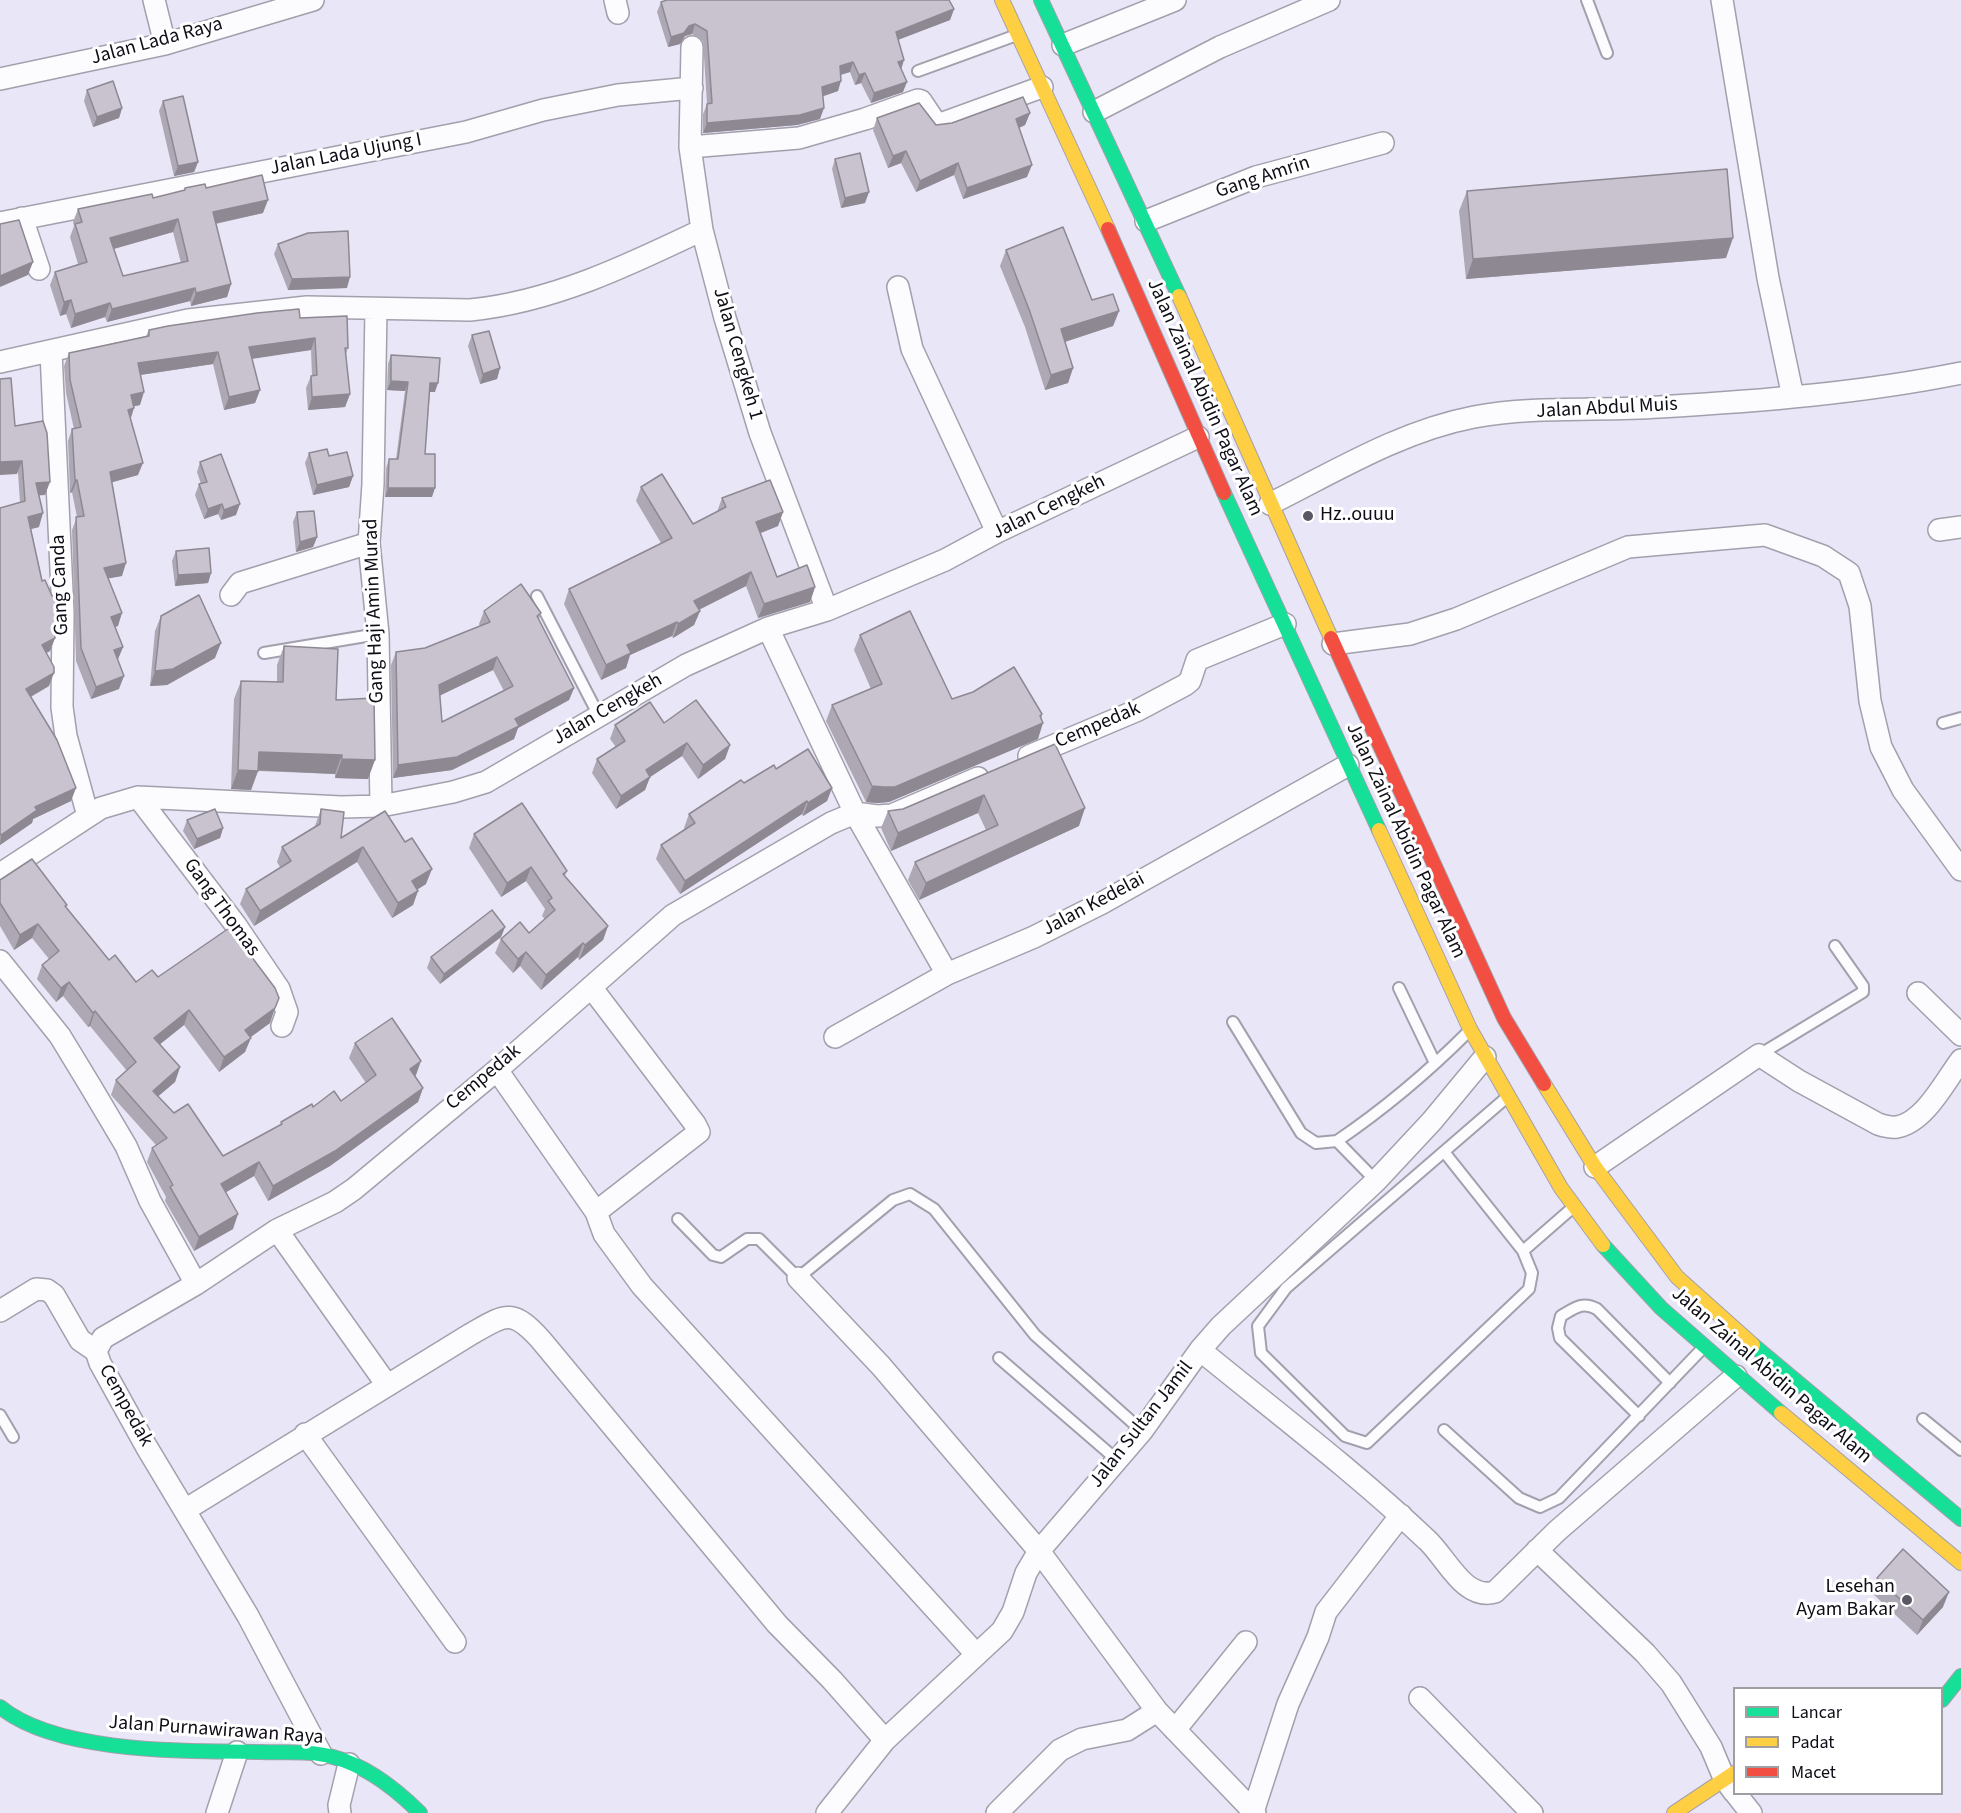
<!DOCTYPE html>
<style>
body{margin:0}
#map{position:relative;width:1961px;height:1813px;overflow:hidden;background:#e9e6f7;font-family:"Source Sans 3",sans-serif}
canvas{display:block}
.legend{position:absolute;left:1733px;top:1687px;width:210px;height:108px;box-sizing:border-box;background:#fff;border:2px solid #9f9ea2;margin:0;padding:8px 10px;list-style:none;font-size:18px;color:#0e0c16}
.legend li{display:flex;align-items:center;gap:12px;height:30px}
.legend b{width:30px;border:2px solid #9f9ea2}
</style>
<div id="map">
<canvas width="1961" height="1813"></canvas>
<ul class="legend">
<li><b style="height:8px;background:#16e098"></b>Lancar</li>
<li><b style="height:8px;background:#ffcf43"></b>Padat</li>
<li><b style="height:8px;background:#f24e42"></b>Macet</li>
</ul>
</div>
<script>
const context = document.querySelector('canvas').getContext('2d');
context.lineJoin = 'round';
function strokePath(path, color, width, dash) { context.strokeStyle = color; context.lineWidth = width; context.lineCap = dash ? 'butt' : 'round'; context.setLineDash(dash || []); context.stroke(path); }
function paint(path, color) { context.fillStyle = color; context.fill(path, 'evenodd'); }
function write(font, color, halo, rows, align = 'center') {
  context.font = font + ' "Source Sans 3",sans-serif'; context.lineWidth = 6; context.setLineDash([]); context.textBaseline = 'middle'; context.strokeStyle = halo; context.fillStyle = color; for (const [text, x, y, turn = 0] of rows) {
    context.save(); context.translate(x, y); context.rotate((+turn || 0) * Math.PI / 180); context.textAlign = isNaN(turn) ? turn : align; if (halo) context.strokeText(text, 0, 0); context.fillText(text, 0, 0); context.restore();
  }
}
const lane = new Path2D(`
 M1587,0l20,53
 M918,71l96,-35
 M537,596l62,120
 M264,653l114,-19
 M1943,723l18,-5
 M1399,988l36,75
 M1233,1022l68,111 15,10 21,-2
 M1759,1055l104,-63v-6l-28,-40
 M1445,1153l78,98 9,22 -3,16 -162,154 -22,-7 -84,-83 -3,-27 28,-38 220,-190
 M1376,1181l-39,-40c47,-32 91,-69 131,-109
 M678,1219l35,36 8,2 26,-18h12l39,39 95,-78 17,-6 24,15 101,126 107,96
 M1523,1251l47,-41
 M999,1358l118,102
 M0,1415l13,22
 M1639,1416l-79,-78 -2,-10 3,-12c14,-8 21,-15 36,-7l73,74
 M1923,1419l38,31
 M1444,1430l75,68 21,9 19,-9 142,-148`);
const street = new Path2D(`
 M154,0l11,44
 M615,0l3,13
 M1722,0l46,278 25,119
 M1063,45l112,-45
 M692,47l-2,100 12,83 23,88 35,115 67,177
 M0,79l165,-35 148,-44
 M1094,112l126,-65 109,-47
 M690,147l109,-9 66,-19 53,-19 3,1 14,21 8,1 99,-36
 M22,218l17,51
 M1146,221l110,-44 127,-34
 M0,223l466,-91 77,-22 75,-15 74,-7
 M898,287l14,62 85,183
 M376,309l-3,175 -4,59 9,91 3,172
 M51,352l12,261 -1,94 4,29 22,80
 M0,362l188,-42 119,-13 163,3c82,-8 159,-45 232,-80
 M1270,504c66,-33 131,-73 204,-87 57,-11 126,-6 185,-10 101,-6 203,-14 302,-34
 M1939,530l22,-3
 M231,595l9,-12 129,-40
 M768,628l87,185 92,161
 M1333,644l77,-10 46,-15 172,-72 137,-12 58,21 26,17 11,33 10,95 11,46 22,43 58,80
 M1029,756l109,-46 47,-25 5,-4 7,-21 88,-36
 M138,797l97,127 44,65 8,23 -5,14
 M0,874l101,-66 37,-11 203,10 40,-1 72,-14 33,-10 200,-117 82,-37 59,-18 118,-50 52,-28 201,-95
 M0,961l60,75 31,51 35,59 24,55 46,83
 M591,987l104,137 4,8 -103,80
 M1918,993l43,42
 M835,1037l112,-63 87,-37 68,-34 246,-138
 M497,1070l99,142 8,22 38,52 334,368
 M1595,1167l164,-112 40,26 79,43c6,2 12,4 19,3 28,-5 48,-46 64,-67
 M277,1230l110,155
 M798,1278l83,88 158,185 118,160 98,102
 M0,1311l36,-22 11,1 7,5 26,45 16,11
 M1200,1350c76,62 155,122 227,190 19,17 37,61 68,52l62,-61 179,-155
 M305,1434l150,208
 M185,1510l286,-176c35,-20 41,-26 70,6l236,284 55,56 53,60
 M1537,1550l108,103 26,30 40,64 13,31 10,14
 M1420,1698l112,115
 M1175,1730l71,-88
 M321,1754l-73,-138 -102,-170 -46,-83 -4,-12 7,-13 93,-54 81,-54 58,-28 19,-13 143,-119 176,-155 158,-92 24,-10 22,3 15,-1 86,-37
 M1736,1794l15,19
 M1253,1812l35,-108 30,-67 8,-25 75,-97
 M217,1813l20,-61
 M340,1813l-1,-8 10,-41
 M827,1813l58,-73 117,-109 11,-19 13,-39 13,-22 103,-120 58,-81 21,-24 155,-145 56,-60 53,-64
 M997,1813l63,-63 22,-11 45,-9 30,-19`);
const fast = new Path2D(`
 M1041,0l138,296
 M1224,493l155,337
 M1603,1245l58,63 120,105
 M1753,1345l208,174
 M1942,1700l19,-24
 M0,1707c57,47 188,44 261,45 24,1 48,-2 72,5 34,9 63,32 87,56`);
const slow = new Path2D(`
 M1002,0l106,229
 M1179,296l152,342
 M1379,830l91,199 91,159 42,57
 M1544,1084l51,83 82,110 76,68
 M1781,1413l180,150
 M1674,1813l60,-40`);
const jam = new Path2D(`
 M1108,229l116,264
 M1331,638l173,380 40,66`);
strokePath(lane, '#a2a0ac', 14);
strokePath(street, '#a2a0ac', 24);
strokePath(fast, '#a2a0ac', 16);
strokePath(slow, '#a2a0ac', 16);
strokePath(jam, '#a2a0ac', 16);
strokePath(lane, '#fcfbfe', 10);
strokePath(street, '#fcfbfe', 21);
strokePath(fast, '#16e098', 14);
strokePath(slow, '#ffcf43', 14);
strokePath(jam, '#f24e42', 14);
paint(new Path2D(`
 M661,2l293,7 -4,11 -52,20 5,52 -32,11 -10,-20 -6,2 -5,-13 -9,3 -3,16 -15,5 -3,23 -23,6 -94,8v-19l4,-10 -4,-63 -11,-7 -7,2 -5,8 -12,3 -11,-35z
 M87,90l35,18 -3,10 -26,9 -9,-26z
 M163,101l35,61 -4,10 -20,4 -15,-65z
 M1030,113l-5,12 -6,3 8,49 -64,22 -9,-24 -38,17 -15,-29 -13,5 -15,-38 4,-12 59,7z
 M835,159l30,44 -24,5 -9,-39z
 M185,188h21l57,25 -47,11 15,60 -4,13 -36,9 -1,-5 -83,21 -2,-5 -34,11 -5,-14 -6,2 -10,-31 5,-13 23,-8 -8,-27 4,-11 -1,-4 5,-13 75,-11 31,-7zM173,232l8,31 -58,13 -9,-27z
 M1467,191l259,67 -260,21 -7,-68z
 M278,244l69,44 -59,2 -14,-36z
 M1006,250l86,50 27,11 -6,15 -48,16 8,26 -5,15 -23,7 -20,-63 -25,-61z
 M300,318l48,30 -2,6 4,40 -5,13 -37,3 -2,-22 5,-12h1l-1,-26 -59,8 8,32 -5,13 -31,7 -11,-46 -73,11v30l-6,1 -4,13 8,56 -26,7 10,94 -14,2 10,48 -3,1 8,20 -5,12h-1l2,30 -28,10 -15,-38 -4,-131 5,-13 -5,-25 -2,1 -2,-52 4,-12h2l-8,-36 -2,-27 5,-13 77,-17 3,-6z
 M472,335l28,33 -3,11 -17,5 -12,-38z
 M391,355l44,37h-5l-5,62 7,43h-47l1,-29 3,-9h7l9,-68 -18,-1 1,-26z
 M15,426l30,69h-6v32l-8,2 24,109 -5,13 -4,2 3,33 -18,11 40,104 -38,18 -1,4 -32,22v-337l20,-5z
 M309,453l20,3 24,20 -4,11 -36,8 -8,-32z
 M200,462l36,53 -15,5 -3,-6 -14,5 -9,-24 4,-11h2l-4,-12z
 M641,487l52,37 24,-12 5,-14 61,14 -5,14 -18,7 17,44 38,10 -5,15 -52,16 -12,-32 -47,24 1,1 -6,14 -21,13 -1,-2 -42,19 -4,13 -25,12 -37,-76 5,-15 92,-46 -25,-42z
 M297,512l20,25 -4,10 -17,5 -3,-30z
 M176,551l35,22 -3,10 -33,3 -3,-25z
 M484,611l57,2 -2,6 35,69 -5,12 -51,28 -4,11 -62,31 -59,8 -2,-113 5,-13 29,-4 55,-22 -1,-2zM493,670l11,21 -62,31 -2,-27z
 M161,616l54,42 -48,27 -17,1 5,-55z
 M860,635l92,64 90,15 -4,25 -149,63 -12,1 -11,-1 -40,-81 6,-16 39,-16 -17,-39z
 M284,646l52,54 32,79 -33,-1v-4l-77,-3 -7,19 -20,-1 3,-90 7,-18 36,1v-17z
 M664,723l66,22 -5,14 -27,20 -16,-23 -32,21 -5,13 -29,19 -24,-36 5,-14 19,-12 -6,-8 5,-14z
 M1055,744l24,82 -160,74 -11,-20 7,-18 71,-32 -8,-17 -87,38 -10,-23 7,-17 15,-2z
 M776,769l56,19 -5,13 -24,15 -1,-2 -122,80 -24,-35 5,-14 24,-16 -1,-1 5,-14 55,-31z
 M321,809l20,29 44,-27 41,73 -8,5 -5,16 -21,13 -35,-56 -103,64 -14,-22 6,-15 34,-22 -3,-5 5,-15 33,-21z
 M187,820l36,8 -3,10 -26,11 -11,-18z
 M474,834l93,37 -2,5 43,50 -5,14 -24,20 -1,-3 -37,33 -21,-24 -7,7 -18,-20 6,-14 28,-6 16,-14 -3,-3 3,-7 -19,-28 -25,16 -32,-49z
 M0,880l67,25 -1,2 43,53 27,22 22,-5 88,-36 -2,6 26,76 -20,14 -5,15 -26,20 -35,-47 -24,19 20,23 -5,15 -17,14 16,17 49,43 57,-30 1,-4 32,-15 28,-6 25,-18 -17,-25 6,-15 61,32 -1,1 8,12 -5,14 -88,64 -62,35 -14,-25 -28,16 7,37 -39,22 -29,-50 1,-4 -19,-35 5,-14 4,-3 -45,-50 5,-15 11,-9 -37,-45 -2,1 -25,-31 -7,6 -19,-23 5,-14 7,-6 -17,-21 -18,12 -14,-24z
 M505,927l-4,10 -61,47 -13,-16 4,-11z
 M1877,1578l66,29 -26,28 -45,-42z`), '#ada8b3');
paint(new Path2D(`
 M954,9l-4,11 -58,22 4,-10z
 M695,24l-3,10 -7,2 -5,8 -12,3 3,-10 18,-11z
 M904,60l-3,10 -3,-8z
 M853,62l-3,10 -14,4 4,-10z
 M865,73l-4,10 -6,2 4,-10z
 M841,81l-3,10 -20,7 4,-11z
 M907,82l-4,10 -32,11 3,-10z
 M122,108l-3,10 -26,9 4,-10z
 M824,108l-4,11 -23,6 -94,8 4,-10z
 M1030,113l-5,12 -13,6 4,-12z
 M906,151l-5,12 -13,5 5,-12z
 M198,162l-4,10 -20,4 4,-10z
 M958,163l-4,12 -38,17 4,-11z
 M1032,165l-5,12 -64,22 4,-11z
 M869,192l-4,11 -24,5 4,-10z
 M268,200l-5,13 -55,12 5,-13z
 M178,219l-5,13 -67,19 4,-13z
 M1733,238l-7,20 -260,21 7,-20z
 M33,262l-5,13 -28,12v-11z
 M350,277l-3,11 -59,2 4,-11z
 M231,284l-4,13 -36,9 5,-13z
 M195,288l-5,13 -83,21 5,-13z
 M71,300l-5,14 -6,2 4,-14z
 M110,303l-5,14 -34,11 4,-14z
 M1119,311l-6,15 -58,19 6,-16z
 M315,338l-4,12 -66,10 4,-13z
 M218,352l-5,12 -80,12 5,-13z
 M500,368l-3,11 -17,5 3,-10z
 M1073,368l-5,15 -23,7 6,-15z
 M391,381l17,1 -3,9 -18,-1z
 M430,383h8l-3,9h-8z
 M260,390l-5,13 -31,7 5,-13z
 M144,392l-4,13 -14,3 5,-13z
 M350,394l-5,13 -37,3 4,-13z
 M134,408l-4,13 -2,-11z
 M22,461l-5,13 -17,1v-13z
 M143,463l-5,12 -32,9 4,-12z
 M353,476l-4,11 -36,8 4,-10z
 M75,480h2l-5,12 -2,1z
 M50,482l-5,13 -14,1 5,-13z
 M388,488h47l-3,9h-47z
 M222,504l-4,10 -14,5 4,-10z
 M240,504l-4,11 -15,5 3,-10z
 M783,512l-5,14 -27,11 5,-15z
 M43,513l-4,14 -16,4 5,-14z
 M317,537l-4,10 -17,5 4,-10z
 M126,563l-4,13 -22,4 4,-12z
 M751,572l-5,14 -58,29 6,-14z
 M211,573l-3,10 -33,3 3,-11z
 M815,587l-5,15 -52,16 6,-14z
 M700,611l-6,14 -21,13 5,-14z
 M122,613l-4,13 -11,3 4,-12z
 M677,622l-5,14 -42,19 -4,13 -25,12 5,-15 21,-20z
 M55,638l-5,13 -13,7 5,-13z
 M221,643l-6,15 -48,27 -17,1 5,-15z
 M123,647l-5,12 -9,4 5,-13z
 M497,657l-4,13 -58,28 4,-13z
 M54,673l-5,13 -28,16 5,-13z
 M124,676l-5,13 -28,10 5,-12z
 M574,688l-5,12 -51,28 -4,11 -62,31 -59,8 5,-13 117,-46z
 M1042,714l-4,11 5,-2 -5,16 -149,63 -12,1 -11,-1 6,-16z
 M687,743l-5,13 -32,21 -5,13 -29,19 5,-13 25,-26z
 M730,745l-5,14 -27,20 5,-14z
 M259,752l83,3 -7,19 -83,-4z
 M342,759l33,1 -7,19 -33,-1z
 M238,770l20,1 -7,19 -20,-1z
 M76,788l-5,13 -38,18 -1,4 -32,22 1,-10 34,-28z
 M832,788l-5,13 -24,15 5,-13z
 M984,795l-6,18 -87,38 7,-18z
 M807,801l-5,13 -122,80 5,-13z
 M1085,808l-6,18 -160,74 7,-17z
 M223,828l-3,10 -26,11 3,-10z
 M363,847l-6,15 -103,64 6,-15z
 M531,867l-5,14 -25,16 6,-14z
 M432,869l-6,15 -19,12 5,-15z
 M418,891l-5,14 -21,13 6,-15z
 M38,924l-6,14 -18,12 6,-15z
 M608,926l-5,14 -24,20 6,-15z
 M505,927l-4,10 -61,47 4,-10z
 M583,943l-5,14 -37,33 5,-15z
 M526,952l-6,14 -7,7 5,-14z
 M69,982l-6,14 -7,6 5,-14z
 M275,1008l-5,15 -30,22 5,-15z
 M189,1010l-5,15 -35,28 5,-15z
 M95,1011l-5,15 -2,1 5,-14z
 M251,1038l-6,14 -26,20 5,-15z
 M421,1061l-5,14 -11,8 5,-14z
 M180,1067l-5,15 -27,23 5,-14z
 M423,1088l-5,14 -88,64 -62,35 5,-15z
 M259,1162l-5,14 -38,22 5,-14z
 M238,1214l-5,15 -39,22 5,-14z
 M1949,1592l-6,15 -26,28 6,-15z`), '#8d8892');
const building = new Path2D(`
 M667,0h282l5,9 -58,23 8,28 -6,2 9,20 -33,11 -9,-20 -6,2 -6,-13 -13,4 1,15 -19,6 2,21 -24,7 -93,8v-19l5,-1 -5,-72 -12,-7 -6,2 -5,7 -13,4 -10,-35z
 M113,81l9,27 -25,9 -10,-27z
 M183,96l15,66 -20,4 -15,-65z
 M1023,97l7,16 -14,6 16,46 -65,23 -9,-25 -38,18 -14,-30 -13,5 -16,-38 42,-15 17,22 16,-2z
 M860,153l9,39 -24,6 -10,-39z
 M1727,169l6,69 -260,21 -6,-68z
 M262,175l6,25 -55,12 18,72 -35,9 -1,-5 -83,21 -2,-6 -35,11 -4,-14 -7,2 -9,-30 32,-10 -12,-38 7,-2 -4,-13 74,-15 1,4 32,-8v-2l20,-4 1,4zM178,219l10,42 -65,15 -13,-38z
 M19,220l14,42 -33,14v-52z
 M1063,227l29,73 21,-6 6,17 -58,18 12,39 -22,7 -21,-63 -24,-62z
 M348,231l2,46 -58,2 -14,-35 30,-11z
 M299,309l1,9 47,-2 1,32h-3l5,46 -38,3 -1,-21 6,-1 -2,-37 -66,9 11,43 -31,7 -11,-45 -80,11 6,29 -13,3 3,13 -6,2 15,53 -33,9 16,91 -22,5 18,45 -11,4 12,30 -9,3 10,26 -28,11 -15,-39 -5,-131 8,-1 -7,-36h-2l-3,-51 9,-2 -11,-47 -1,-27 80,-17v-6l19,-4 89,-13z
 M489,331l11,37 -17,6 -11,-39z
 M391,355l49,3 -2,25h-8l-5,71h10v34h-47l1,-29h9l10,-77 -17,-1z
 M11,378l4,48 28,-5 4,12 3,49 -14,1 7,30 -15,4 14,64 3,-1 7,16 3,-1v43l-13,7 12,22v6l-28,16 31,51 19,48 -41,19 2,3 -36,25 -1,-2v-325l25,-7 -3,-40 -22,1v-83z
 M327,449l2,7 18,-4 6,24 -36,9 -8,-32z
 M221,454l19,50 -16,6 -2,-6 -14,5 -9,-25 8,-2 -7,-20z
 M662,474l31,50 33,-17 -4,-9 48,-18 13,32 -27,10 21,55 30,-12 8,22 -51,17 -13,-32 -57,29 6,10 -22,13 -1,-2 -50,23 4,8 -25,12 -37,-76 103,-51 -31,-51z
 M314,511l3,26 -17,5 -3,-30z
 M209,548l2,25 -33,2 -2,-24z
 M521,584l20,29 -4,3 37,72 -59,31 4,7 -62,31 -59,8 -2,-113 29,-4 65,-26 -6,-11zM497,657l16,29 -71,36 -3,-37z
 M199,595l22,48 -48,26 -18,2 6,-55z
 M910,611l42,88 21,-7 41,-25 28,47 -2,2 3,7 -148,64h-12l-11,-1 -40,-81 50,-21 -22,-49z
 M284,646l54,3 -2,51 38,-2 1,62 -33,-1v-4l-83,-3 -1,19 -20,-1 3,-89 42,1z
 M696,700l34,45 -27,20 -16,-22 -41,27 4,7 -29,19 -24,-37 28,-18 -10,-16 35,-23 14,21z
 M1055,744l30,64 -159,75 -11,-21 83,-37 -14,-30 -86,38 -10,-22 15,-2z
 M808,749l24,39 -24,15 -1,-2 -122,80 -24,-36 34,-22 -6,-9 52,-34 3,3 30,-18 2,4z
 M522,803l45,68 -4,3 45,52 -23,19 -2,-2 -37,32 -20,-23 -8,7 -17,-20 19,-17 9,11 26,-23 -7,-9 4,-3 -21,-31 -24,16 -33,-49z
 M215,809l8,19 -26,11 -10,-19z
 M321,809l23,3 -3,26 44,-27 20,31 7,-4 20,31 -20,12 6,10 -20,12 -35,-56 -103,64 -14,-22 45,-28 -9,-14 38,-23z
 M32,859l35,46 -2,1 44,54 6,-5 21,27 16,-12 6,7 77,-53 11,17 -4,3 33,44 4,10 -4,10 -30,22 6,8 -27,19 -35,-47 -35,28 26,29 -27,24 21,22 14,-9 35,52 59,-32 -1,-2 31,-18 1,3 21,-16 7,10 35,-26 -21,-32 37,-25 29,43 -11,8 13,19 -88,63 -62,35 -14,-24 -38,22 17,30 -39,23 -29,-50 3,-2 -21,-37 15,-10 -51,-58 20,-18 -41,-51 -2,2 -24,-31 -8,6 -19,-23 17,-14 -21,-27 -18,11 -20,-32v-23z
 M492,910l13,17 -61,47 -13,-17z
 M1903,1549l46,43 -26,28 -46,-42z`);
paint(building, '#c9c3d0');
strokePath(building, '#8d8892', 1.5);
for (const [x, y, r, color] of [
 [1308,516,6,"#5b5865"],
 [1907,1600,6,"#5b5865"]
]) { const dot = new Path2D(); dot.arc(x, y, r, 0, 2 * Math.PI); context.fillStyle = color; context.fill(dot); strokePath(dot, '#fff', 2); }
write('20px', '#0e0c16', '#fff', [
 ["Jalan Lada Raya",157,42,-15],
 ["Jalan Lada Ujung I",346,155,-11],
 ["Gang Amrin",1263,178,-18],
 ["Jalan Cengkeh 1",737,354,74],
 ["Jalan Zainal Abidin Pagar Alam",1204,398,66],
 ["Jalan Abdul Muis",1607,409,-3],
 ["Jalan Cengkeh",1049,508,-26],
 ["Gang Canda",61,585,-92],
 ["Gang Haji Amin Murad",375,611,-92],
 ["Jalan Cengkeh",608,710,-30],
 ["Cempedak",1098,726,-23],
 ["Jalan Zainal Abidin Pagar Alam",1405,841,65],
 ["Jalan Kedelai",1094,905,-28],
 ["Gang Thomas",221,908,54],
 ["Cempedak",484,1078,-40],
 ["Jalan Zainal Abidin Pagar Alam",1771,1376,41],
 ["Cempedak",125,1406,61],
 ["Jalan Sultan Jamil",1142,1425,-52],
 ["Jalan Purnawirawan Raya",216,1731,4]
]);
write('20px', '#0e0c16', '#fff', [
 ["Hz..ouuu",1320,516],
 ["Lesehan",1895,1588,"right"],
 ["Ayam Bakar",1895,1611,"right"]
], 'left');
</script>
